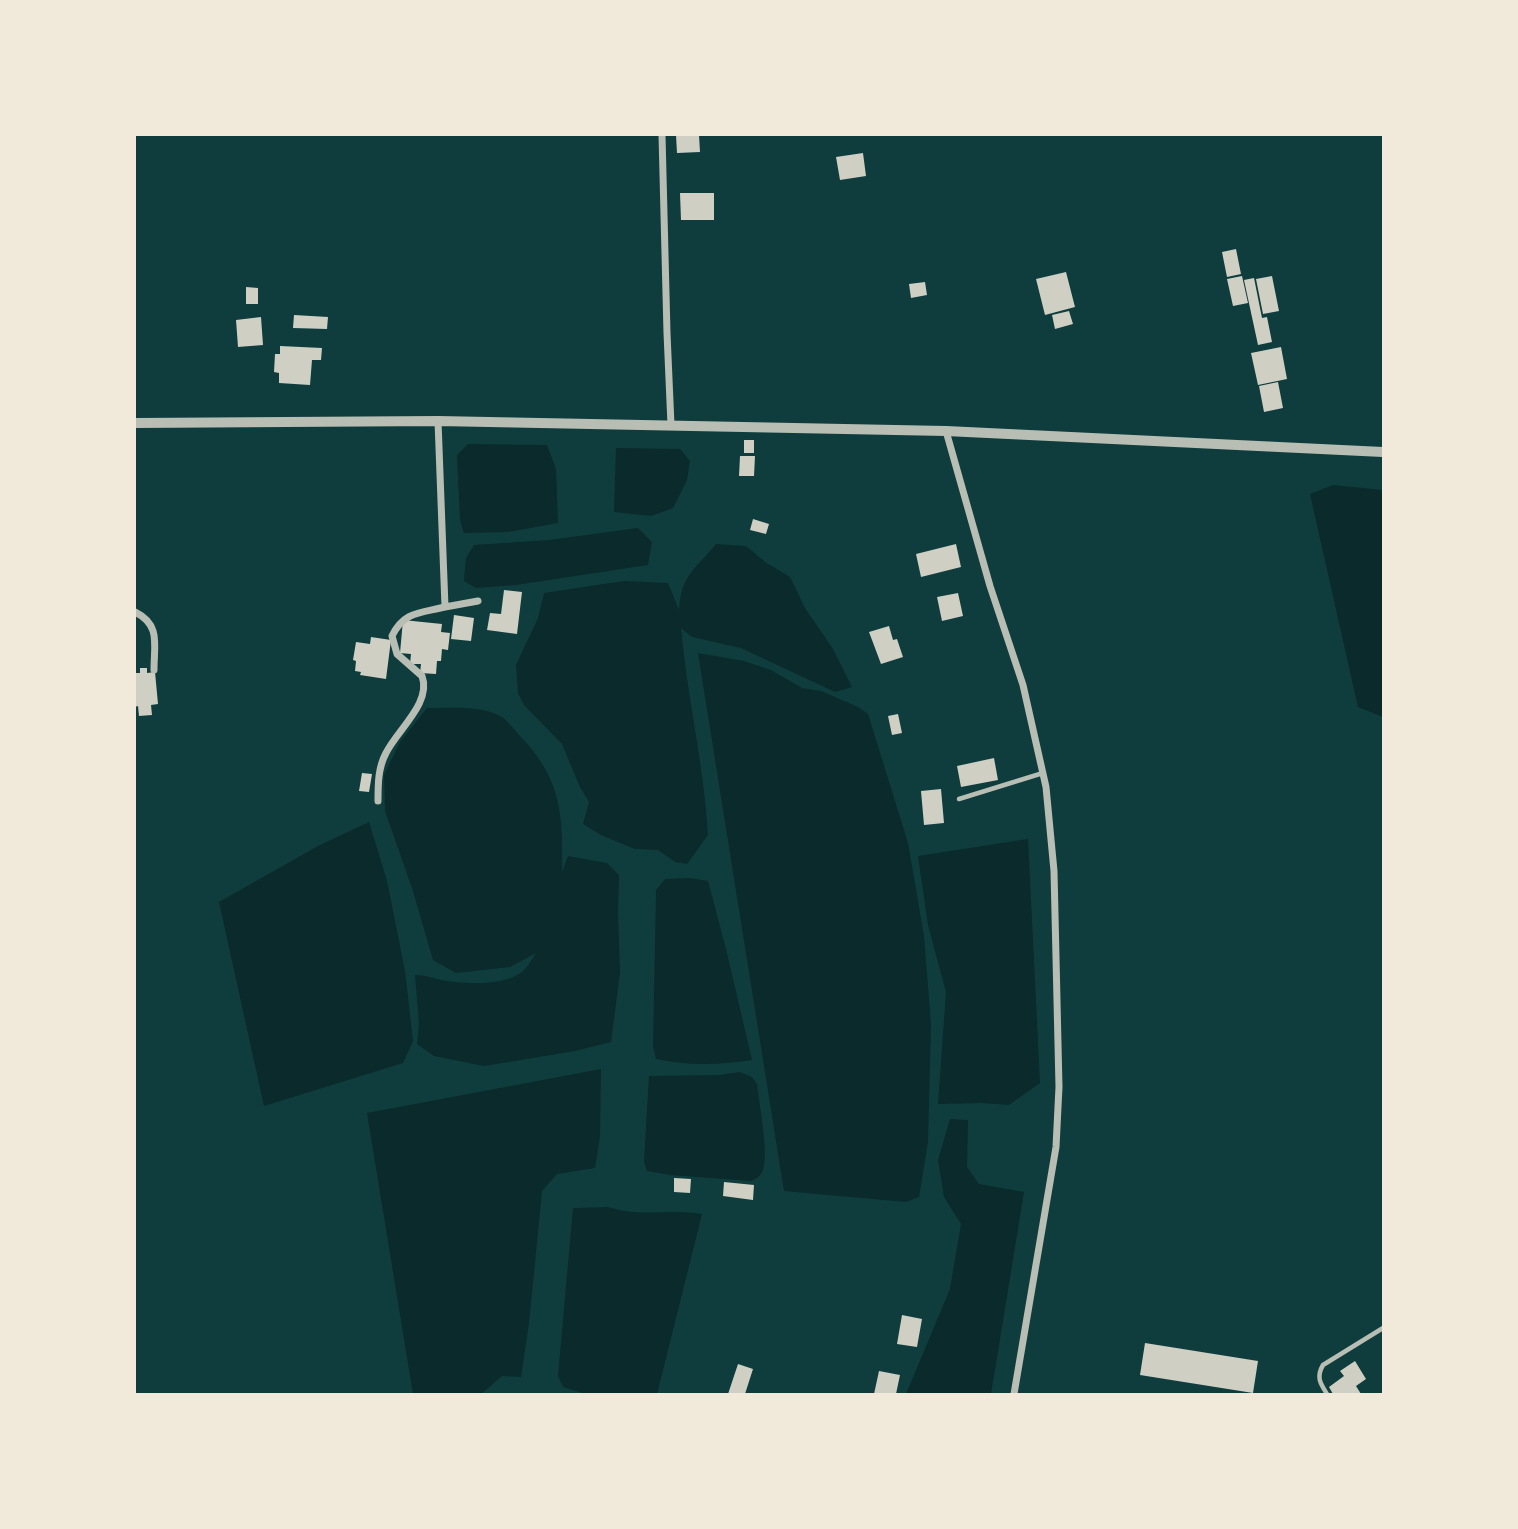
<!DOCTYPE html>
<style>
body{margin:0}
#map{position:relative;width:1518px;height:1529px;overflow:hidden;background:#0f3d3e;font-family:Ubuntu,sans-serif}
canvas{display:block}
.frame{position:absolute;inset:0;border:136px solid #f1e9da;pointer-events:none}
</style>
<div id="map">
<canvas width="1518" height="1529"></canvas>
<div class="frame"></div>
</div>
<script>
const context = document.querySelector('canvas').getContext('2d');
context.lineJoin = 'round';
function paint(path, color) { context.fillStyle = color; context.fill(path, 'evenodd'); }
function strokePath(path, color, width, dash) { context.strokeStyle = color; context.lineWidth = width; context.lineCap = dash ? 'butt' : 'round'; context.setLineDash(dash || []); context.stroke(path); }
paint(new Path2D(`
 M468,444l79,1 9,24 2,54 -50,9 -44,1 -4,-13 -3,-65z
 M616,448l64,1 10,12 -3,19 -14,28 -22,8 -37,-4z
 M1333,485l50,5v227l-25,-10 -48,-213z
 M638,528l14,14 -4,23 -132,20 -40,3 -12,-7 2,-23 8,-13 75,-5z
 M716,544l30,2 19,16 25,15 15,31 28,41 19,38 -17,5 -94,-44 -49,-11 -11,-9c6,69 23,137 27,207l-21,29 -12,-2 -17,-12 -23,-1 -34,-14 -18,-11 6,-22 -9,-15 -18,-43 -38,-39 -6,-12 -2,-28 22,-47 6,-25 80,-12 44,2 11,27c2,-35 16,-40 37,-66z
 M698,653l46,8 27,9 31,18 19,3 37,16 10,7 40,129 16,93 7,88 -3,118 -9,55 -13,5 -122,-11z
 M427,708c22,0 55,-3 75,9 7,5 13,14 19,20 41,43 42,79 41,135l6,-16 39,7 12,12 -1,38 2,59 -9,70 -36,9 -91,15 -50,-10 -17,-12 2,-20 -4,-49c10,0 17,3 27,5 20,4 59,6 77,-6 7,-4 13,-15 17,-21l-26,14 -54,6 -23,-13 -20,-69 -28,-80 -1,-36 16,-33z
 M369,822l18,59 18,90 8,70 -10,22 -139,43 -45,-204 99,-56z
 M1028,839l12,244 -31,22 -28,-2 -43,1 8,-112 -18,-67 -10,-69z
 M689,878l19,3 18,68 26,111c-33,5 -64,6 -96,-1l-3,-13 3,-156 9,-11z
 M601,1069l-1,67 -5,32 -38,6 -15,17 -13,132 -8,54 -19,-1 -21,18h-68l-46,-281z
 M740,1072l12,5 5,7c2,20 12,69 6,86 -2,6 -7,9 -12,11l-81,-6 -23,-4 -3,-9 5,-86 71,-1z
 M950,1119l18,1 -1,47 12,17 45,8 -33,202h-85l44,-105 11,-65 -17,-27 -6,-37z
 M608,1207c34,11 60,1 94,7l-45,180h-71l-23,-7 -5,-11 15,-168z`), '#0a2a2b');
paint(new Path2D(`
 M676,135h23l1,17 -23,1z
 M863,153l3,23 -26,4 -4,-23z
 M680,193h34v27h-33z
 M1236,249l5,25 -14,3 -5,-25z
 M1066,272l9,35 -30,8 -9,-36z
 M1242,276l6,27 -15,3 -6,-27z
 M1272,276l7,35 -16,3 -7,-35z
 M1254,278l8,40 5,-1 5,25 -14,3 -14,-65z
 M925,282l2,13 -16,3 -2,-14z
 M246,287l12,1v16h-12z
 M1069,311l4,13 -18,5 -3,-14z
 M294,315l34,2 -1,12 -34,-1z
 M261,317l2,28 -25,2 -2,-27z
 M280,346l42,2 -1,12h-9l-2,25 -31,-2v-10l-5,-1 1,-18h5z
 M1281,347l6,32 -29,6 -7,-32z
 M1278,382l5,26 -19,4 -5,-26z
 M744,440h10v13h-10z
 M740,456h15l-1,20h-15z
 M753,519l16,5 -3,10 -16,-4z
 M956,544l5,23 -40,10 -5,-23z
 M504,590l18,2 -5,42 -30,-4 3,-17 11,1z
 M958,593l5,23 -21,5 -5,-24z
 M454,615l20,3 -3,23 -20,-2z
 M403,620l39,4 -1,8 9,1 -2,17 -6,-1 -1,12h-4l-1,13 -16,-1 1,-9h-11l1,-10 -11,-1z
 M889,626l4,14 4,-1 6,18 -22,7 -12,-32z
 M371,637l20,3 -5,39 -26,-4 1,-3 -6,-1 1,-10 -3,-1 3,-18 14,2z
 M140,668h7v5l8,-1 3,32 -7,1 1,10 -13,1 -1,-10 -3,1v-34h5z
 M898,714l4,19 -10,2 -4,-19z
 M994,758l4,22 -37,7 -4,-21z
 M362,773l10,1 -3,18 -10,-1z
 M941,789l3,34 -20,2 -3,-34z
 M674,1178l17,1 -1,14 -16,-1z
 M724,1182l30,3 -1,15 -30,-4z
 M902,1315l20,4 -5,28 -20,-3z
 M1145,1343l113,18 -5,32 -113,-18z
 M1355,1361l11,18 -10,7 5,8h-28l-4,-7 15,-11 -4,-5z
 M738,1364l15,5 -8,25h-17z
 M879,1371l21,4 -4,19h-22z`), '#cfcfc3');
strokePath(new Path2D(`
 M959,799l84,-26
 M1327,1394c-7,-11 -11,-17 -4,-29l60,-37`), '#b8beb3', 4.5);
strokePath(new Path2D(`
 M662,135l5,198 4,92
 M946,431l44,155 33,99 23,102 8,84 5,216 -3,60 -42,247
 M445,607l33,-6
 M135,612c26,13 19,32 19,58
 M378,801c0,-17 0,-33 8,-48 11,-23 46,-50 36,-77l-25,-22 -5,-18c12,-25 29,-23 53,-29l-7,-186`), '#b8beb3', 7);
strokePath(new Path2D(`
 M135,423l303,-2 508,10 437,21`), '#b8beb3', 10);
</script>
